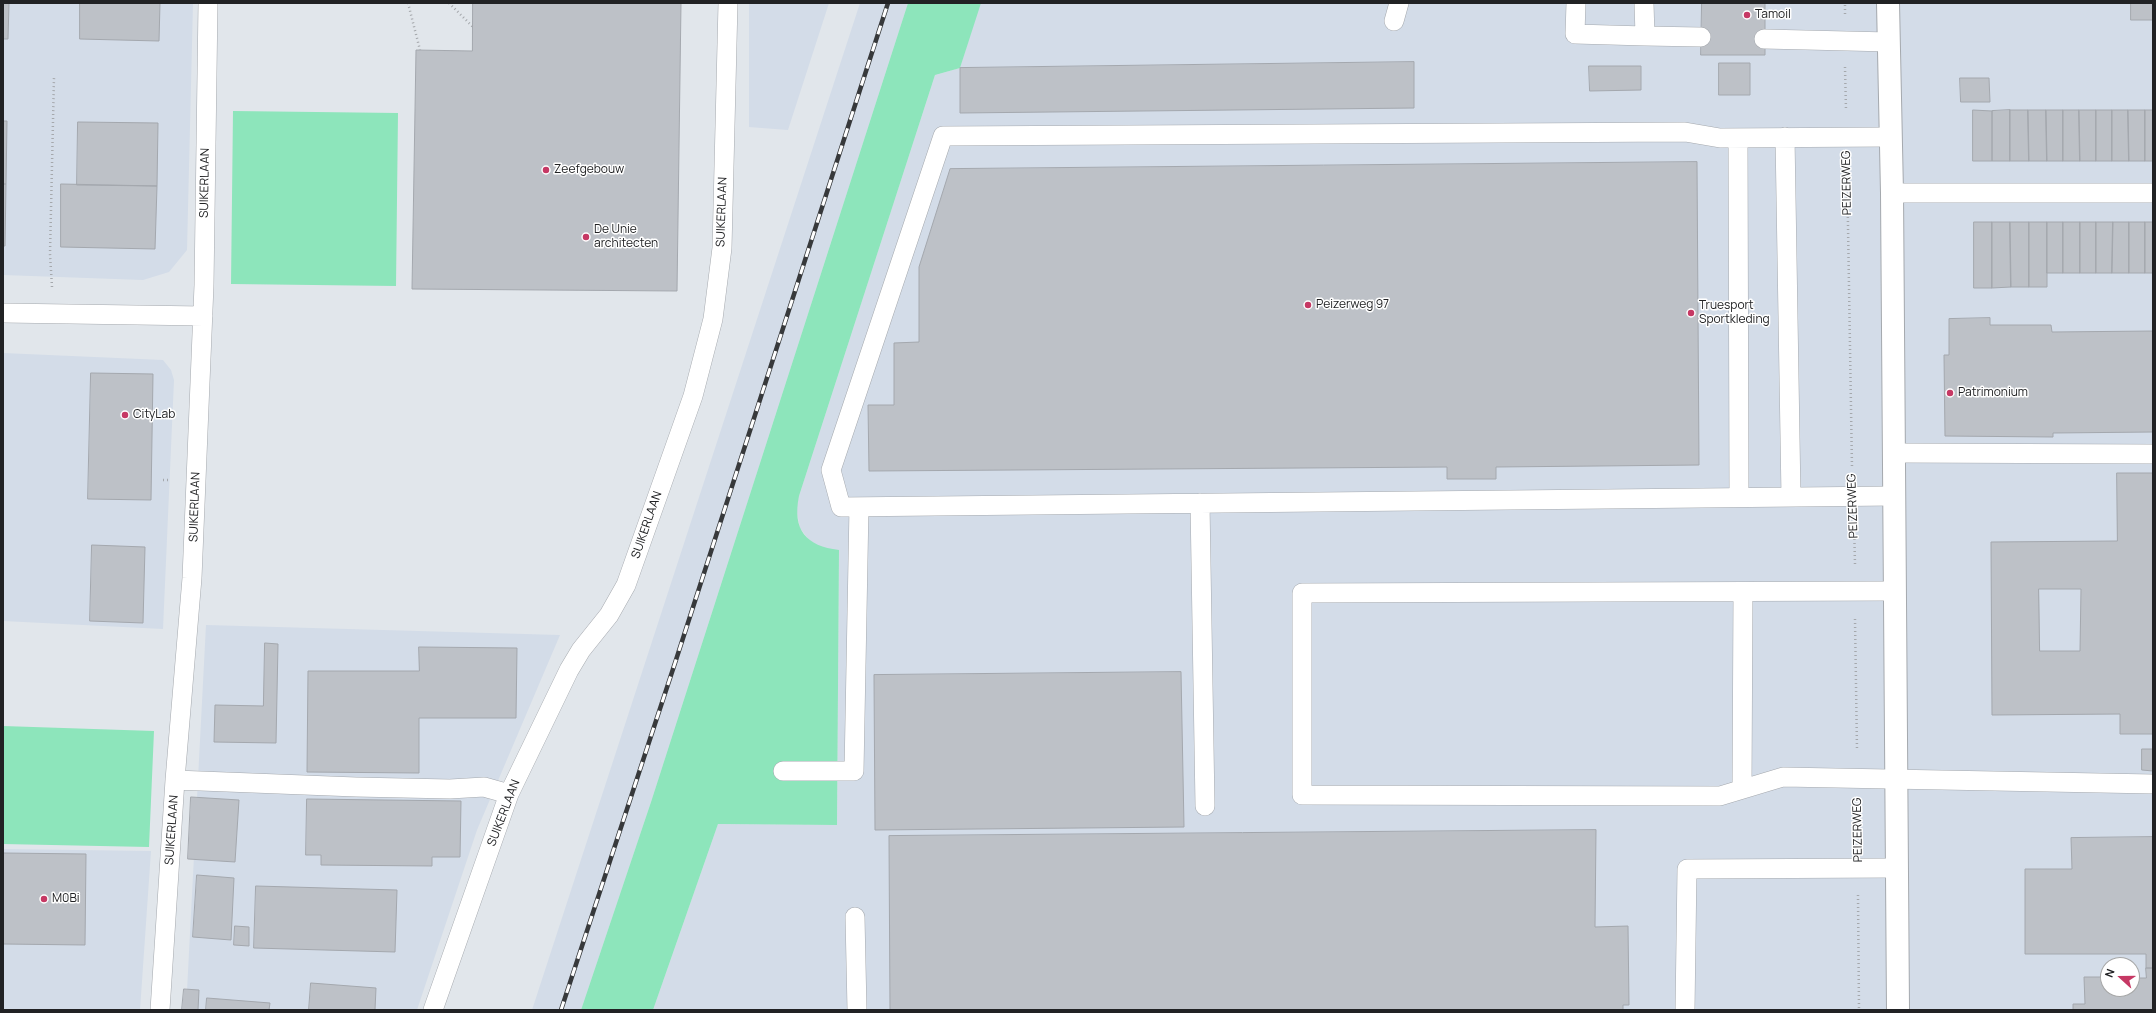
<!DOCTYPE html>
<style>
body{margin:0}
#map{position:relative;width:2156px;height:1013px;overflow:hidden;background:#e1e6eb;font-family:Manrope,sans-serif}
canvas{display:block}
.frame{position:absolute;inset:0;border:4px solid #212224;pointer-events:none}
.north{position:absolute;left:2100px;top:957px;width:40px;height:40px;box-sizing:border-box;background:#fff;border:1px solid #a6a7a7;border-radius:50%;rotate:291deg;font-size:11px;font-weight:700;line-height:16px;text-align:center;color:#212224}
.north::after{content:'';display:block;margin:auto;width:14px;height:18px;background:#c63864;clip-path:polygon(50% 0,100% 100%,50% 72%,0 100%)}
</style>
<div id="map">
<canvas width="2156" height="1013"></canvas>
<div class="frame"></div>
<div class="north">N</div>
</div>
<script>
const context = document.querySelector('canvas').getContext('2d');
context.lineJoin = 'round';
function paint(path, color) { context.fillStyle = color; context.fill(path, 'evenodd'); }
function strokePath(path, color, width, dash) { context.strokeStyle = color; context.lineWidth = width; context.lineCap = dash ? 'butt' : 'round'; context.setLineDash(dash || []); context.stroke(path); }
function write(font, color, halo, rows, align = 'center') {
  context.font = font + ' Manrope,sans-serif'; context.lineWidth = 3; context.setLineDash([]); context.textBaseline = 'middle'; context.strokeStyle = halo; context.fillStyle = color; for (const [text, x, y, turn = 0] of rows) {
    context.save(); context.translate(x, y); context.rotate((+turn || 0) * Math.PI / 180); context.textAlign = isNaN(turn) ? turn : align; if (halo) context.strokeText(text, 0, 0); context.fillText(text, 0, 0); context.restore();
  }
}
paint(new Path2D(`
 M3,3h190l-6,247 -18,22 -26,8 -140,-5z
 M749,3h80l-41,127 -39,-3z
 M860,3h48l-257,799 -70,208h-49z
 M980,3h1173v1007h-1500l65,-186 119,1 2,-274 -18,-3 -12,-8 -9,-12 -4,-20 3,-12 136,-421 25,-7zM2108,965h24v24h-24z
 M3,353l160,7 8,10 3,10 -11,249 -160,-8z
 M206,625l354,10 -83,195 -60,180h-231z
 M3,849l148,2 -11,159h-137z`), '#d3dce8');
paint(new Path2D(`
 M908,3h73l-21,65 -25,7 -136,421c-7,34 7,50 40,54l-2,275 -119,-1 -65,186h-72l70,-208z
 M233,111l165,2 -2,173 -165,-2z
 M3,726l151,5 -5,116 -146,-3z`), '#8de5bb');
const building = new Path2D(`
 M3,3h6l-1,36h-5z
 M80,3h80l-1,38 -79,-2z
 M473,3h208l-4,288 -265,-2 4,-239 56,1z
 M1702,3h63v52h-64z
 M2131,3h22v17h-22z
 M1414,62v46l-454,5v-45z
 M1719,63h31v32h-31z
 M1589,66h52v24l-51,1z
 M1960,78h29l1,24h-29z
 M1973,110l19,1v50h-19z
 M2010,110h18l1,51h-19z
 M2010,110v51h-18v-50z
 M2028,110h18l1,51h-18z
 M2046,110h17v51h-16z
 M2063,110h16l1,51h-17z
 M2079,110h17v51h-16z
 M2096,110h16v51h-16z
 M2112,110h16l1,51h-17z
 M2128,110h17v51h-16z
 M2145,110h8v51h-8z
 M3,121h4l-1,63h-3z
 M78,122l80,1 -1,63 -80,-1z
 M1697,162l2,303 -203,2v12h-49v-12l-578,4 -1,-66h26v-62l25,-1v-75l31,-98z
 M3,184h3l-1,62h-2z
 M61,184l96,2 -2,63 -94,-2z
 M1974,222h18v66h-18z
 M1992,222h18l1,65 -19,1z
 M2010,222h19v65h-18z
 M2029,222h18v65h-18z
 M2047,222h16v51h-16z
 M2063,222h17v51h-17z
 M2080,222h16v51h-16z
 M2096,222h17l-1,51h-16z
 M2113,222h16v51h-17z
 M2129,222h16v51h-16z
 M2145,222h8v51h-8z
 M1990,318v7h61l1,7 101,-1v101l-100,1v4l-108,-1 -1,-81h5v-36z
 M91,373l62,1 -2,126 -63,-1z
 M2117,473h36v261h-33v-20l-128,1 -1,-173 126,-1zM2039,589h42l-1,62h-40z
 M92,545l53,2 -2,76 -53,-2z
 M265,643l13,1 -2,99 -62,-1 1,-37 48,1z
 M419,647l98,1 -1,70h-97v55l-112,-1 1,-101h111z
 M1181,672l3,155 -309,3 -1,-155z
 M2142,749h11v22l-11,-1z
 M191,797l48,3 -4,62 -47,-3z
 M307,799l154,2 -1,56h-28v9l-111,-1v-10h-15z
 M1596,830l-1,97 33,-1 1,79h-6v5h-733l-1,-174z
 M2153,837v131h-7v-14h-121v-85h47l-1,-31z
 M3,853l83,1 -1,91 -82,-1z
 M197,875l37,3 -3,62 -38,-3z
 M256,886l141,4 -2,62 -141,-4z
 M235,926l14,1v19l-15,-1z
 M2146,968h7v42h-80v-6h12l-1,-27h24v12h24v-11h14z
 M311,983l65,5 -1,22h-66z
 M184,989l15,1 -1,20h-16z
 M207,998l63,5 -1,7h-63z`);
paint(building, '#bdc1c7');
strokePath(building, '#a4a8ae', 1);
const service = new Path2D(`
 M1576,3l-1,31 70,2
 M1644,3l1,33 56,1
 M1394,21l5,-18
 M1764,39l125,3
 M1785,137l6,360
 M1891,137l-171,1 -35,-6 -742,4 -112,334 10,37 1052,-11
 M1738,138l1,359
 M1892,193h261
 M3,313l200,3
 M1894,453l259,1
 M1200,503l5,303
 M1894,591l-592,2v202l418,1 63,-19 370,7
 M783,771h71l5,-264
 M175,780l181,7 94,2 34,-2 25,7
 M1742,789l1,-197
 M855,917l2,93
 M160,1010l15,-230 17,-202 12,-293 4,-282
 M433,1010l76,-216 60,-124 12,-20 28,-35 17,-30 67,-189 20,-77 9,-71 6,-245
 M1685,1010l2,-141 210,-1`);
const tertiary = new Path2D(`
 M1888,3l4,190 6,817`);
strokePath(service, '#a5a9ae', 20);
strokePath(tertiary, '#a5a9ae', 24);
strokePath(new Path2D(`
 M408,3l12,47
 M449,3l24,24
 M1845,14v-11
 M1845,67l1,43
 M1847,165l5,303
 M52,287l-2,-33 4,-177
 M163,480h6
 M1854,523l1,41
 M1855,619l2,131
 M1857,805l1,35
 M1858,895l1,115`), '#a5a8ac', 2.5, [1, 3]);
strokePath(service, '#fff', 19);
strokePath(tertiary, '#fff', 22);
const rail = new Path2D(`
 M561,1010l114,-347 213,-660`);
strokePath(rail, '#37393b', 4.5);
strokePath(rail, '#fff', 3, [9]);
for (const [x, y, r, color] of [
 [1747,15,4,"#c63864"],
 [546,170,4,"#c63864"],
 [586,237,4,"#c63864"],
 [1308,305,4,"#c63864"],
 [1691,313,4,"#c63864"],
 [1950,393,4,"#c63864"],
 [125,415,4,"#c63864"],
 [44,899,4,"#c63864"]
]) { const dot = new Path2D(); dot.arc(x, y, r, 0, 2 * Math.PI); context.fillStyle = color; context.fill(dot); strokePath(dot, '#fff', 1.5); }
write('12px', '#212224', '#fff', [
 ["Tamoil",1755,15],
 ["Zeefgebouw",554,170],
 ["De Unie",594,230],
 ["architecten",594,244],
 ["Peizerweg 97",1316,305],
 ["Truesport",1699,306],
 ["Sportkleding",1699,320],
 ["Patrimonium",1958,393],
 ["CityLab",133,415],
 ["M0Bi",52,899]
], 'left');
write('12px', '#212224', '#fff', [
 ["SUIKERLAAN",205,183,-89],
 ["PEIZERWEG",1847,183,-91],
 ["SUIKERLAAN",722,212,-88],
 ["PEIZERWEG",1853,506,-92],
 ["SUIKERLAAN",195,507,-88],
 ["SUIKERLAAN",647,525,-71],
 ["SUIKERLAAN",504,813,-69],
 ["SUIKERLAAN",172,830,-86],
 ["PEIZERWEG",1858,830,-91]
]);
</script>
